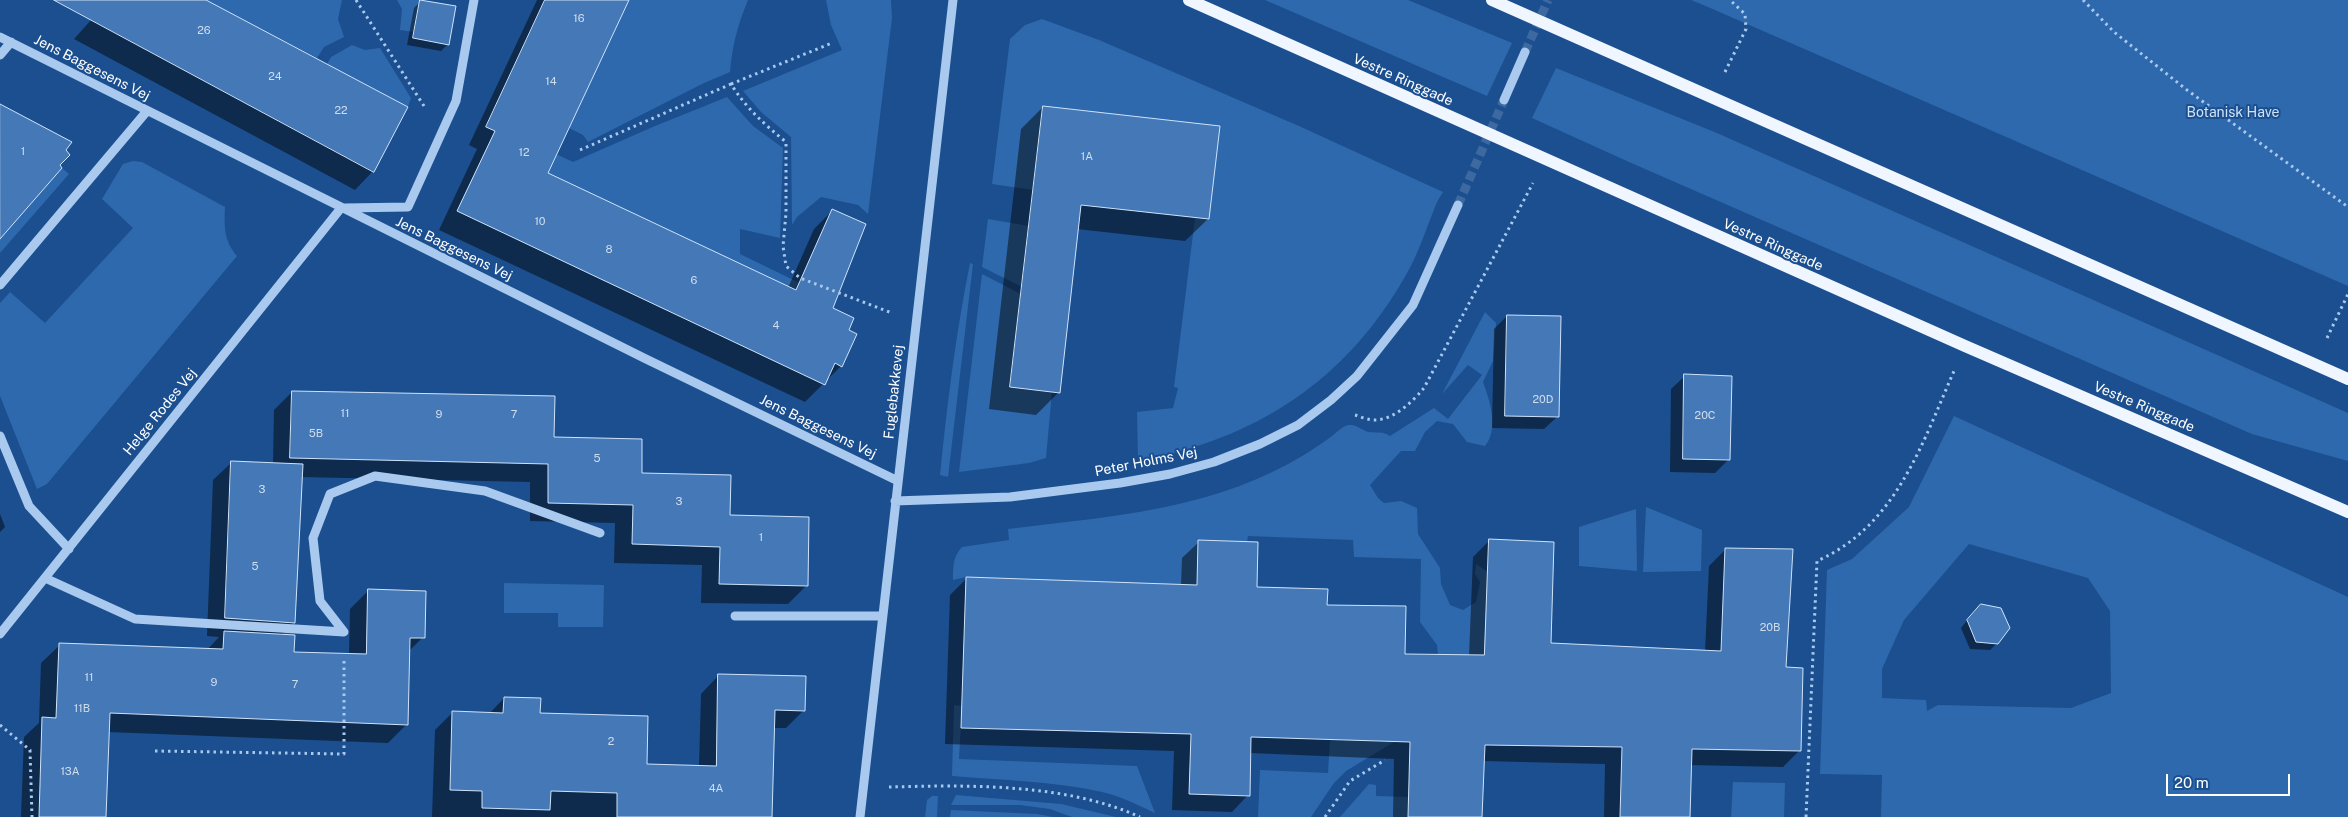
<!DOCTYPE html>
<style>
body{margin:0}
#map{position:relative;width:2348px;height:817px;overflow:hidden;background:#1b4f8f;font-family:"Public Sans",sans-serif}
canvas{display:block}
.scale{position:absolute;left:2166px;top:774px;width:124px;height:22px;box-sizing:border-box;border:2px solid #fff;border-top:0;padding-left:6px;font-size:15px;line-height:18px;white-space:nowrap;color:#fff;-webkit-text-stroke:4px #1b4f8f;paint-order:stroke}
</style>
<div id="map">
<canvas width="2348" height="817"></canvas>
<div class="scale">20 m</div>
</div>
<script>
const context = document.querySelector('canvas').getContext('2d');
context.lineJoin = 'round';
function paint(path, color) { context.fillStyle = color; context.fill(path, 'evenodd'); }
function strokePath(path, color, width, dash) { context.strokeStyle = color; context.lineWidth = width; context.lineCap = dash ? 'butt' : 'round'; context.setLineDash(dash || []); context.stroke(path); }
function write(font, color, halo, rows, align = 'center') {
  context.font = font + ' "Public Sans",sans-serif'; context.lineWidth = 4; context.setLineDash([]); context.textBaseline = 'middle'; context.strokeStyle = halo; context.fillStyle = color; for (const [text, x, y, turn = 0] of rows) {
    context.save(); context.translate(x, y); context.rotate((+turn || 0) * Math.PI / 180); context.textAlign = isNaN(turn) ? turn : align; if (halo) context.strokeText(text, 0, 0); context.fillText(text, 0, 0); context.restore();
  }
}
paint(new Path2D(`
 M206,0h136l-4,19 6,18 -20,10 -7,11z
 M397,0h23l-6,32 -14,-2 2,-21z
 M629,0h119c-10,24 -16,46 -18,72l-26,11 -116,59 -5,-7 -14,-7z
 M826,0h65l1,18 -24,196 -10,-9 -37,-8 -24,20 -5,8 -1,-88 -30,-25 -18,-21 99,-41 -11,-25z
 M1265,0h143l104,43 -25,53z
 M1691,0h657v286l-640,-279z
 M1042,19l57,21 200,86 144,66 -6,10c-10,24 -18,51 -31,73 -60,106 -150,164 -268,186l-1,-49 36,-4 5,-20 -4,-1 21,-169 14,1 11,-93 -177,-20 -10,84 -41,-6 18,-145 15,-14z
 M352,45l13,5 15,-2 31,50 -3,9 -81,-43 4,-7z
 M1556,68l161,65 631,280v48l-96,-27 -623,-272 -97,-44z
 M727,97l26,29 30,22 -3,90 -40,-9v25l68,33 -4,7 -260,-122 12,-18 17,8 82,-36z
 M133,161l9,1 83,45c-1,19 -1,34 12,49l-190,228 -10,5 -37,-93v-93l10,-11 35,31 88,-95 -31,-29 21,-35z
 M62,168l7,6 -69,79v-21z
 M988,219l41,7 -7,61 -40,-20z
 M970,263l3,1 -25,213 -8,-2c7,-71 16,-142 30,-212z
 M982,274l39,20 -10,93 41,5 -6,66 -17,5 -70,9z
 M1485,312l11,11 -3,38 -10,21c7,19 16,47 2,64l-18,-4 -14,-18 -16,-3 -12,11 -10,19h-14l-31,34 8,13 6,5 17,-2 16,7 1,26 22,34 1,16 9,21 13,5 13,-8 4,-20 -5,-8 1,-10 12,8 -4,83h-46l-1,-10 -17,-23 1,-63 -67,-2 -1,-17 -105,-4 -1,6 -49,-1 -1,44 -231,-8 -13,3c0,-13 0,-24 9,-33l47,-7 -1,-11c89,-11 180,-17 262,-56 22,-10 43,-23 62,-37 5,-4 12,-12 19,-11 6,0 12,6 18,7 8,1 14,-1 21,4l44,-28 14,11 34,-44 -14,-10 -26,29z
 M1954,416l394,181v220h-467l1,-42 -62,-1 7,-204 25,-11 57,-52zM1969,544l119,34 22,33 1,82 -40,15 -133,-3 -11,6 -1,-11 -44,-2v-29l22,-49z
 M1646,507l56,23 -1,41 -58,1z
 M1636,509l1,62 -58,-5v-39z
 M504,583l100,2 -1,42h-45v-14h-54z
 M954,705l8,1 -3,53 178,7 18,47c-17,-8 -35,-17 -53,-21 -49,-11 -100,-12 -150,-16z
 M1330,739l64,3 -48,29 -12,12 -23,34h-53l2,-47 68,3z
 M1733,782l52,1 -1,34h-53z
 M1369,784l7,1v11l33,1 -1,20h-68z
 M956,795l105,9 55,13h-44l-22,-8 -30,-4h-69z
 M932,796h6l-1,21h-12l2,-17z
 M951,810l86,4 16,3h-103z`), '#2e69ad');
paint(new Path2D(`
 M109,0h94l170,171 -18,19 -281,-151z
 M537,0h90l-81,174 242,114 26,-59 18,-18v98l15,21 -6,36 -36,36 -366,-172 38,-81 -8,-4z
 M421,1l27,43 -7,7 -34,-6 7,-37z
 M1043,107l165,112 -23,22 -108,-12 -18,163 -23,23 -47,-6 32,-280z
 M1507,316l51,100 -14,13 -52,-1 2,-99z
 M1685,376l43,84 -13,13 -45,-1 1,-83z
 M292,392l261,47 87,35 89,42 77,70 -18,18 -87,-1 1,-38 -88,-2 1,-40 -85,-2v-39l-229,-5 -7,145 -13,14 12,17 56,2 1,-46 18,-18 55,46 -15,15 -1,72 -19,19 -280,-11 -4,85h-83l3,-80 15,-14 2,-60 19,-18 147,5 12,-13 -12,-1 6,-156 19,-18 41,2 1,-54z
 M0,514l5,13 -5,5z
 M1490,540l60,104 155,8 4,-86 17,-17 59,120 15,81 -17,17 -93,-2 -1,52h-85l1,-53 -122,-3 -3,56h-87l1,-58 -144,-6 -2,42 -16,17 -60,-2 2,-59 -229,-7 5,-149 17,-17 214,8 1,-28 17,-16 57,46 70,18 77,50h66l4,-99z
 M1974,612l23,31 -7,7 -20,-1 -9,-21z
 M718,676l86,34 -18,18h-13l-2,89h-339l3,-87 17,-17 37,1 15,-16 141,67 54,1 2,-72z`), '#0007');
const building = new Path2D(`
 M54,0h152l202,107 -34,65z
 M420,0l36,6 -7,39 -36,-7z
 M545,0h84l-81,173 248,117 36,-81 34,15 -33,84 21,10 -5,12 8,4 -15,33 -7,-4 -10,22 -368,-174 38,-80 -9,-4z
 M0,104l72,38 -6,8 4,5 -10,10 2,3 -62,71z
 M1043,106l177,20 -11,93 -128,-14 -21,188 -50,-6z
 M1507,315l54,1 -2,101 -54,-1z
 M1684,374l48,2 -2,84 -47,-1z
 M292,391l263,5 -1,41 88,2v34l89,2 -1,40 79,2 -1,69 -89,-2 1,-37 -88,-3 1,-39 -85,-2v-39l-258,-6z
 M231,461l72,3 -8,159 -70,-5z
 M1489,539l65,3 -3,101 170,8 4,-103 68,1 -7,118 17,1 -2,83 -109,-2 -2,68h-70l2,-70 -137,-2 -3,72h-74l2,-75 -159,-5 -1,59 -61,-2 2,-60 -230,-6 5,-151 231,8 1,-45 60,2 -1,45 71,2 -1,16 79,1 -1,48 79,1z
 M368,589l58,2 -1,47h-15l-2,87 -298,-12 -4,104h-67l3,-100 14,1 3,-75 164,6 1,-18 71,4 -1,17 72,2z
 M1981,604l20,4 9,20 -12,16 -22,-2 -9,-22z
 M718,674l88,2 -1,35 -30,-1 -3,107h-155v-24l-66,-2 -1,19 -68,-2v-17l-32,-1 2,-79 51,2 1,-16 37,1 -1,15 108,3 -1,48 69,2z`);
paint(building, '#4478b7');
strokePath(building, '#cfe3fa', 1);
strokePath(new Path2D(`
 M1525,52l23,-52
 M1458,205l46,-105`), '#3d69a0', 9, [9, 4.5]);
strokePath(new Path2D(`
 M356,0l68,106
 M2083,0l31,32 73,58 161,117
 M1725,72l21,-43 -1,-15 -15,-14
 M731,84l101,-41
 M580,150l151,-66c15,24 33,40 55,58v71l-3,33 3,20 14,12 92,35
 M2327,338l21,-44
 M1355,415c6,2 13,5 19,5 20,0 38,-18 50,-32l109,-205
 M0,725l30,25 2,67
 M155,751l189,3v-95
 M889,787c80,-2 176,-4 251,30
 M1325,817l25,-36 35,-21
 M1806,817l11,-256c79,-35 105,-117 137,-190`), '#a9c9ee', 3, [2.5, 4]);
strokePath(new Path2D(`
 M0,37l646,322 252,122
 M0,55l11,-13
 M1504,100l21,-48
 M344,208l64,-1 48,-106 18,-101
 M0,285l147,-174
 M0,436l29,70 40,43
 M895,501l115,-4 110,-14 50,-9 44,-12 46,-18 38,-19 33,-25 26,-24 56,-71 45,-100
 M45,578l90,41 209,13 -24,-31 -7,-63 17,-44 45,-18 110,15 115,42
 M735,616h147
 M0,634l341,-426
 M860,817l93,-817`), '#a9c9ee', 9);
strokePath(new Path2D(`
 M1189,0l776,346 383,166
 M1492,0l856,379`), '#f0f6ff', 12);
write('11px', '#d0dded', null, [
 ["16",579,19],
 ["26",204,31],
 ["24",275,77],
 ["14",551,82],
 ["22",341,111],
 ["1",23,152],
 ["12",524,153],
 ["1A",1087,157],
 ["10",540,222],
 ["8",609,250],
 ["6",694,281],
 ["4",776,326],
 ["20D",1543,400],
 ["11",345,414],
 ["9",439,415],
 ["7",514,415],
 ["20C",1705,416],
 ["5B",316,434],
 ["5",597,459],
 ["3",262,490],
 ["3",679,502],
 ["1",761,538],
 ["5",255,567],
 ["20B",1770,628],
 ["11",89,678],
 ["9",214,683],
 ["7",295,685],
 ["11B",82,709],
 ["2",611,742],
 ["13A",70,772],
 ["4A",716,789]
]);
write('14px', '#fff', '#1b4f8f', [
 ["Jens Baggesens Vej",92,68,27],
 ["Vestre Ringgade",1403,80,24],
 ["Vestre Ringgade",1773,245,24],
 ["Jens Baggesens Vej",454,249,26],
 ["Fuglebakkevej",894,392,-84],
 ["Vestre Ringgade",2144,407,23],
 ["Helge Rodes Vej",160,412,-51],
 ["Jens Baggesens Vej",818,427,26],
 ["Peter Holms Vej",1146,462,-11]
]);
write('14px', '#cfe3fa', '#1b4f8f', [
 ["Botanisk Have",2233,113]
]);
</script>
